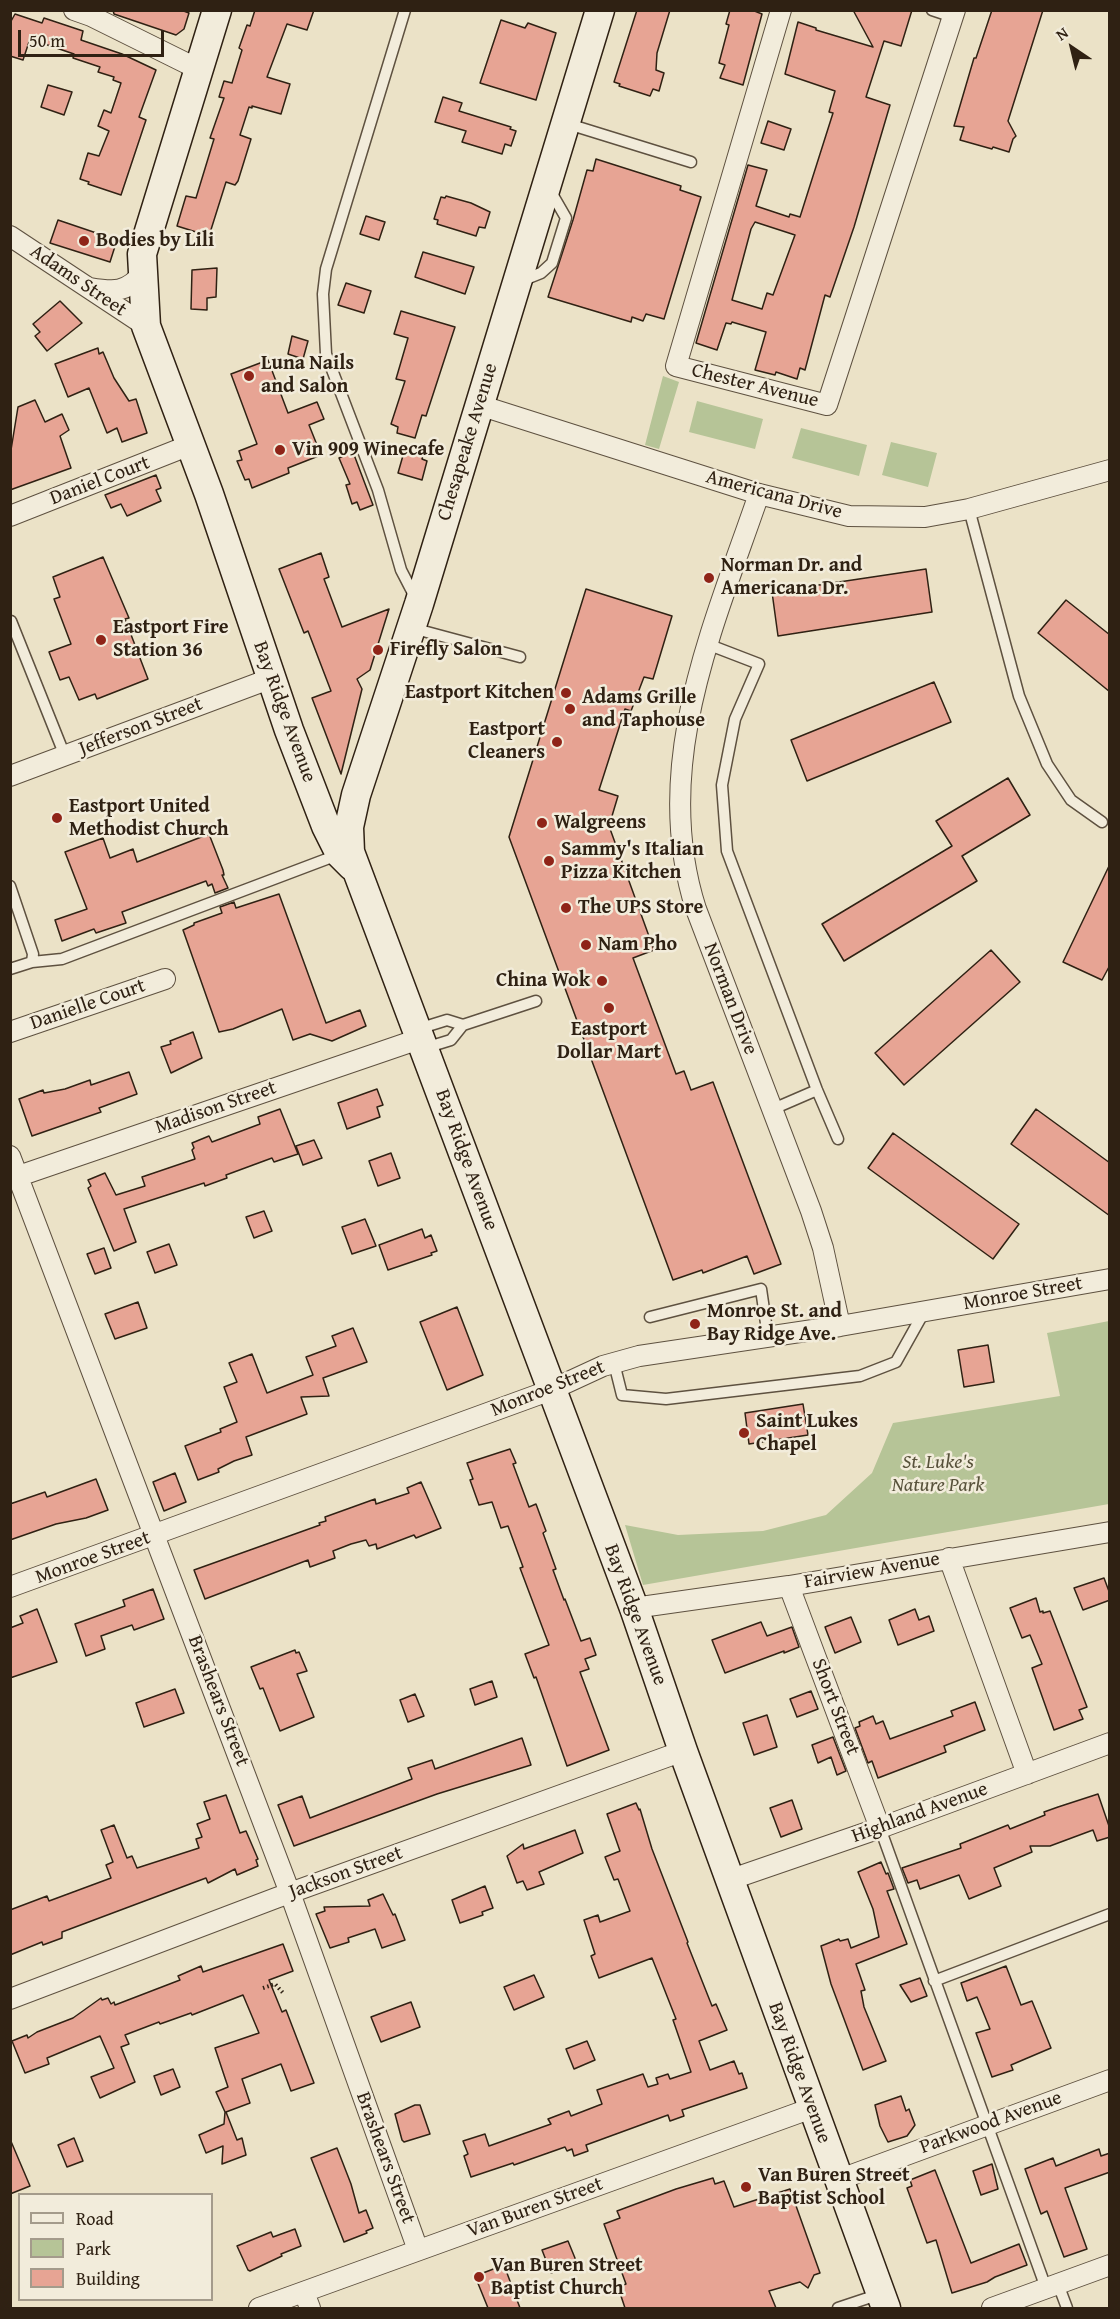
<!DOCTYPE html>
<style>
body{margin:0}
#map{position:relative;width:1120px;height:2319px;overflow:hidden;background:#ebe2c7;font-family:"Gentium Book Plus",serif}
canvas{display:block}
.frame{position:absolute;inset:0;border:12px solid #2f2113;pointer-events:none}
.legend{position:absolute;left:18px;top:2193px;width:195px;height:108px;box-sizing:border-box;background:#f2ecdb;border:2px solid #a49b8b;margin:0;padding:8px 10px;list-style:none;font-size:18px;color:#2f2113}
.legend li{display:flex;align-items:center;gap:12px;height:30px}
.legend b{width:30px;border:2px solid #a49b8b}
.north{position:absolute;left:1042px;top:18px;width:60px;height:60px;-webkit-text-stroke:4px #f2ecdb;paint-order:stroke;rotate:325deg;font-size:16px;font-weight:700;line-height:24px;text-align:center;color:#2f2113}
.north::after{content:'';display:block;margin:auto;width:21px;height:27px;background:#2f2113;clip-path:polygon(50% 0,100% 100%,50% 72%,0 100%)}
.scale{position:absolute;left:18px;top:30px;width:146px;height:27px;box-sizing:border-box;border:3px solid #2f2113;border-top:0;padding-left:8px;font-size:18px;line-height:21px;white-space:nowrap;color:#2f2113;-webkit-text-stroke:4px #f2ecdb;paint-order:stroke}
</style>
<div id="map">
<canvas width="1120" height="2319"></canvas>
<div class="frame"></div>
<ul class="legend">
<li><b style="height:8px;background:#f2ecdb"></b>Road</li>
<li><b style="height:16px;background:#b6c497"></b>Park</li>
<li><b style="height:16px;background:#e7a494"></b>Building</li>
</ul>
<div class="north">N</div>
<div class="scale">50 m</div>
</div>
<script>
const context = document.querySelector('canvas').getContext('2d');
context.lineJoin = 'round';
function paint(path, color) { context.fillStyle = color; context.fill(path, 'evenodd'); }
function strokePath(path, color, width, dash) { context.strokeStyle = color; context.lineWidth = width; context.lineCap = dash ? 'butt' : 'round'; context.setLineDash(dash || []); context.stroke(path); }
function write(font, color, halo, rows, align = 'center') {
  context.font = font + ' "Gentium Book Plus",serif'; context.lineWidth = 5; context.setLineDash([]); context.textBaseline = 'middle'; context.strokeStyle = halo; context.fillStyle = color; for (const [text, x, y, turn = 0] of rows) {
    context.save(); context.translate(x, y); context.rotate((+turn || 0) * Math.PI / 180); context.textAlign = isNaN(turn) ? turn : align; if (halo) context.strokeText(text, 0, 0); context.fillText(text, 0, 0); context.restore();
  }
}
paint(new Path2D(`
 M663,376l16,6 -20,67 -14,-4z
 M697,401l66,18 -8,30 -66,-17z
 M801,428l66,17 -8,31 -67,-18z
 M891,442l46,11 -9,34 -46,-12z
 M1109,1321v183l-466,81 -18,-60 53,10 85,-4 63,-16 46,-42 21,-50 167,-27 -13,-63z`), '#b6c497');
const building = new Path2D(`
 M113,10h68l8,3 -5,16 -8,6 -62,-21z
 M255,10h59l-7,20 -20,-6 -20,53 23,7 -9,30 -29,-8v2l-3,-1 -9,28 11,4 -13,42 -3,4 -9,-3 -17,54 -32,-10 9,-30 10,2 18,-59 -4,-1 14,-40 -5,-1 5,-16 8,2 10,-33 -3,-2 8,-23 3,1z
 M637,10h33l-13,43 -1,17 8,3 -5,18 -6,-2 -3,7 -31,-10 1,-2 -6,-2z
 M730,10h22l10,4 -19,71 -23,-7 5,-13 -6,-2 10,-38 -3,-1z
 M853,10h59l-11,36 -17,-5 -18,56 24,8 -36,122 -24,70 -5,-2 -20,75 -5,-2 -3,11 -21,-7 -1,3 -20,-5 11,-38 -34,-10 -1,2 -5,-1 -9,27 -21,-7 52,-178 19,5 -11,36 33,11 1,-3 10,3 33,-104 -4,-1 6,-21 -50,-17 13,-52 18,6v2l57,17zM755,222l40,13 -22,60 -6,-2 -5,16 -30,-9 19,-71z
 M992,10h51l-35,111 8,15 -3,3 -4,13 -16,-5 -1,2 -32,-9 4,-13 -10,-1 20,-68h2z
 M15,14l27,9 2,-5 39,13 -2,9 41,14 34,16 -17,47 7,3 -25,75 -33,-11 1,-2 -9,-3 8,-26 11,3 10,-25 -11,-5 6,-16 7,3 10,-30 -8,-3 1,-3 -16,-5 2,-5 -27,-9 1,-4 -44,-15 -7,21 -13,-4v-33z
 M501,20l24,8 3,-5 28,10 -20,67 -56,-17z
 M48,85l24,7 -8,23 -23,-8z
 M443,97l19,6 -3,8 52,16 -1,2 6,2 -5,15 -6,-2 -3,10 -40,-12 4,-11 -31,-9z
 M768,121l23,8 -7,21 -23,-7z
 M596,159l85,27 -1,4 21,7 -37,122 -18,-5 -3,7 -11,-4 -1,5 -83,-25 25,-77 14,-50 6,1z
 M446,196l25,7 19,9 -5,16 -6,-1 -3,9 -39,-12 1,-4 -4,-1 7,-22 4,1z
 M366,216l19,6 -6,18 -19,-6z
 M58,220l59,20 -7,22 -60,-19z
 M423,252l51,15 -9,27 -50,-17z
 M217,268l-1,29 -9,1v12l-16,-1 1,-39z
 M346,283l25,8 -7,22 -26,-8z
 M60,301l22,22 -35,28 -12,-15 5,-4 -7,-8z
 M401,311l54,16 -29,89 -4,-1 -7,23 -18,-5 1,-6 -7,-3 14,-43 -9,-2 12,-41 -14,-4z
 M292,336l16,5 -5,18 -15,-5z
 M98,348l1,6 4,-2 11,26 15,23 7,-2 11,34 -25,9 -5,-14 -10,5 -18,-45 -21,9 -13,-33z
 M268,360l20,53 29,-11 7,17 -15,6 12,30 -33,13 1,5 -37,15 -3,-9 -4,1 -8,-19 5,-1 -3,-9 18,-7 -26,-70z
 M35,400l10,22 17,-8 7,16 -9,6 11,32 -61,22v-34l8,-49z
 M406,445l18,5 -2,9 5,2 -5,19 -24,-7z
 M353,452l20,53 -13,5 -3,-8 -5,2 -6,-19 4,-1 -11,-26z
 M156,475l5,13 -5,2 5,11 -34,15 -6,-12 -10,4 -6,-13z
 M321,553l8,24 -5,2 18,48 47,-18 -19,61 -13,9 5,10 -21,85 -29,-76 19,-7 -23,-60 -4,2 -25,-64z
 M103,557l26,61 -4,1 23,60 -51,20 -2,-5 -16,6 -10,-23 -9,3 -11,-28 22,-8 -17,-45 6,-2 -7,-20z
 M926,569l6,43 -154,24 -6,-44z
 M586,589l86,27 -19,63 -9,-2 -13,34 -6,-2 -26,81 19,6 -9,30 45,124 -21,8 43,116 8,-3 7,19 22,-8 68,182 -27,10 -7,-18 -44,17 -1,-3 -29,10 -164,-443z
 M1066,600l44,35v57l-72,-59z
 M934,682l17,40 -144,59 -16,-41z
 M1008,778l22,37 -68,41 15,25 -133,80 -22,-37 130,-78 -16,-25z
 M209,834l14,36 1,5h-2l6,13 -13,5 -3,-9 -4,2 -2,-5 -84,31 4,11 -30,10 -2,-4 -32,12 -7,-21 32,-11 -22,-57 38,-14 7,20 23,-9 4,13z
 M1110,864v101l-8,15 -39,-18z
 M279,894l47,129 34,-13 6,16 -34,15 -22,-7 -17,6 -11,-31 -49,20 -14,3 -36,-102 11,-5v-2l28,-10 -2,-6 14,-5 2,6z
 M991,950l29,32 -116,103 -29,-32z
 M193,1032l9,26 -31,15 -10,-26 10,-3 -1,-3z
 M129,1072l8,22 -38,14 2,4 -69,24 -13,-37 24,-9 1,3 21,-4 25,-9 1,5z
 M377,1089l6,16 -6,2 3,10 -33,12 -9,-26z
 M280,1109l18,45 -24,8 -2,-4 -46,17 1,3 -22,8 -1,-3 -80,26 12,33 -22,9 -26,-63 3,-2 -3,-6 17,-7 11,22 29,-9 -3,-9 53,-18 -3,-9 2,-2 -2,-5 17,-7 3,6 48,-18 -2,-7z
 M1036,1109l74,54v53l-99,-72z
 M893,1133l126,91 -26,35 -125,-91z
 M314,1140l8,18 -19,7 -7,-19z
 M391,1153l9,25 -22,8 -9,-25z
 M264,1211l8,20 -18,7 -8,-21z
 M365,1219l11,27 -24,8 -10,-27z
 M422,1229l3,9 6,-3 6,16 -6,2 1,2 -44,15 -9,-25z
 M169,1244l8,21 -22,8 -8,-21z
 M104,1248l7,20 -16,6 -8,-20z
 M138,1302l9,26 -32,11 -10,-25z
 M457,1307l26,68 -36,15 -27,-68z
 M353,1328l14,34 -44,16 6,18 -28,1 6,17 -61,23 6,18 -18,6 -16,8 1,3 -21,8 -13,-34 36,-14 -1,-3 17,-7 -13,-35 13,-5 -8,-19 23,-9 15,39 46,-18 -7,-18 30,-11 -4,-10z
 M988,1345l6,37 -30,5 -6,-37z
 M803,1404l5,31 -59,9 -4,-31z
 M510,1449l6,14 -3,1 16,43 7,-3 10,27 -3,2 13,36 -3,1 11,30 1,-1 16,42 9,-3 6,17 -11,4 4,10 -9,3 29,78 -42,16 -31,-89 -2,1 -9,-24 24,-9 -29,-77 3,-1 -15,-41 -7,2 -9,-26 -13,3 -9,-25 3,-1 -6,-16z
 M175,1473l11,29 -22,9 -11,-29z
 M96,1479l12,31 -22,8 -30,6 -46,16v-36l35,-12 2,5z
 M421,1482l20,46 -25,10 -2,-3 -37,14 -1,-5 -7,2 -3,-6 -15,4 -18,7 2,7 -25,9 -2,-7 -103,39 -11,-29 126,-45 -1,-2 7,-2 -1,-4 50,-18 1,5 33,-11 -2,-5z
 M1104,1578l6,16v6l-27,10 -9,-22z
 M153,1589l11,30 -30,11 -2,-5 -31,11 4,13 -19,7 -11,-32 50,-18 -2,-6z
 M1036,1598l4,14 3,-1v2l7,-2 37,96 -8,3 4,9 -29,11 -22,-62 10,-4 -12,-29 -8,3 -12,-30z
 M37,1609l20,53 -47,16v-50l13,-5 -3,-7z
 M915,1609l4,11 10,-4 5,15 -36,14 -9,-25z
 M851,1617l10,25 -26,11 -10,-26z
 M761,1622l6,14 25,-9 7,20 -15,6v-2l-59,22 -13,-33z
 M295,1650l1,3 3,-1 8,19 -10,3 17,43 -34,14 -17,-43 -3,1 -9,-22z
 M492,1681l5,16 -22,8 -5,-16z
 M175,1689l9,24 -40,14 -8,-24z
 M811,1691l7,18 -21,8 -7,-18z
 M415,1694l9,22 -16,6 -8,-22z
 M975,1702l10,28 -41,16 2,6 -68,26 -6,-17 -4,2 -13,-35 5,-2 -1,-4 14,-6 3,8 7,-3 7,18 63,-23 -2,-5z
 M767,1715l10,32 -23,8 -11,-32z
 M833,1737l13,34 -9,4 -6,-18 -13,6 -6,-18z
 M522,1738l9,27 -94,29 -143,52 -16,-41 24,-9 8,22 102,-39 -4,-11 24,-8 3,9z
 M1098,1794l12,35v8l-13,4 -4,-11 -43,16h-20l2,6 -38,16 7,18 -32,13 -10,-24 -39,14 -3,-9 -9,3 -6,-15 59,-20 -1,-4 48,-19 2,4 35,-14 -1,-3 14,-5z
 M226,1795l14,38 6,-2 12,28 -2,1 2,6 -21,9 -2,-6 -27,14 -2,-5 -144,54v6l-19,7 -1,-3 -32,13v-45l37,-14 2,5 62,-23 -5,-13 7,-3 -12,-32 13,-5 13,33 5,-2 5,12 62,-20 -3,-9 6,-2 -5,-13 13,-5 -6,-17z
 M792,1800l10,29 -21,8 -11,-29z
 M636,1803l3,7 1,-1 12,40 36,93 -1,1 25,63 4,-2 11,26 -28,11 11,29 24,-9 5,13 3,-1 5,15 -65,22 2,6 -14,5 -2,-6 -82,30 2,6 -14,5 -2,-7 -5,2 -2,-4 -51,18 -1,-2 -42,14 -7,-21 4,-2 -5,-13 22,-7 4,12 62,-22 -3,-5 21,-8 2,5 31,-12 -5,-14 46,-16 5,13 10,-3 -2,-6 12,-4 2,5 21,-7 -18,-52 3,-1 -24,-61 -53,20 -8,-22 4,-2 -11,-34 14,-5 2,7 30,-11 -12,-32 -4,1 -9,-23 15,-6 -13,-37z
 M575,1830l8,23 -44,19 5,12 -17,6 -4,-9 -6,2 -10,-27 16,-12 1,5z
 M881,1862l5,12 2,-1 6,16 -7,2 20,53 -51,20 9,26 -4,1 3,16 22,54 -23,9 -32,-86 -10,-38 18,-7 1,2 8,-2 3,9 28,-11 -6,-28 -15,-37z
 M485,1886l8,22 -11,4 1,3 -23,8 -8,-23z
 M383,1894l10,21 2,-1 10,26 -23,8 -7,-19 -27,9 1,4 -19,6 -14,-34 9,-3 -1,-4 46,-1 -2,-6z
 M283,1944l10,27 -24,9 13,32 4,-2 28,73 -23,8 -10,-27 -39,15 8,24 -24,9 11,28 5,-2 4,17 -24,9 1,-18 -17,7 -7,-18 25,-11 1,-12 -9,-20 12,-5 -13,-39 44,-15 -16,-38 -51,20 -1,-2 -31,11 -1,-2 -34,13 4,9 -8,3 14,35 -35,16 -9,-21 23,-9 -14,-32 -53,22 2,6 -24,9 -13,-32 15,-6 1,3 9,-6 36,-14 28,-20 1,2 6,-2 3,6 3,-2 1,3 65,-25 -2,-4 23,-10 2,6z
 M1006,1966l15,39 11,-4 19,47 -40,17 2,5 -21,7 -16,-44 14,-4 -13,-32 -10,4 -6,-18z
 M534,1975l10,22 -30,13 -10,-23z
 M920,1978l7,18 -16,6 -11,-17z
 M411,2002l9,25 -39,15 -10,-25z
 M587,2041l8,19 -21,9 -8,-20z
 M173,2069l7,18 -19,8 -7,-19z
 M901,2096l5,15 3,-2 6,16 -8,11 -19,6 -8,-16 -5,-21z
 M415,2105h5l10,29 -26,8 -2,-2 -7,-26z
 M74,2138l9,23 -16,6 -9,-22z
 M10,2139l20,47 -20,8z
 M337,2148l14,36 8,29 7,-3 7,18 -7,3 1,2 -23,9 -33,-84z
 M1099,2149l2,7 9,-3v19l-45,16 22,61 -23,8 -17,-46 -6,3 -16,-45 28,-11 3,8z
 M992,2164l6,25 -17,6 -8,-24z
 M935,2170l36,93 48,-19 8,21 -32,12 -8,5 -35,11 -16,-53 -9,3 -20,-55 5,-2 -2,-6z
 M713,2178l2,6 9,-3 10,26 56,-18 30,84 -6,2 -6,13 -8,-6 -31,9 7,17h-151l-7,-21 8,-3 -22,-60 16,-6 -3,-7 59,-22z
 M295,2229l6,17 -20,8 1,2 -32,15 -2,-1 -11,-24 34,-14 2,5z
 M568,2241l9,22 -26,10 -9,-23z
 M504,2265l16,43h-32l-13,-32z`);
paint(building, '#e7a494');
strokePath(building, '#2f2113', 1.5);
const lane = new Path2D(`
 M405,10l-79,259 -3,25 3,60 52,136 23,80 15,29
 M932,10l21,7
 M565,123l126,39
 M521,281l20,-8 11,-10 14,-45 -15,-26
 M969,509l50,187 28,68 24,36 31,22
 M11,621l54,135
 M412,628l108,29
 M707,644l52,20 -24,55 -13,66 5,66 90,239 21,49
 M10,886l23,68 -1,8 -22,7
 M32,962l30,-3 278,-105
 M418,1029l29,-9 16,5
 M425,1048l26,-8 12,-15 73,-24
 M773,1109l44,-19
 M650,1317l111,-28 7,48
 M614,1363l8,32 44,4 194,-23 36,-14 28,-50
 M880,1828l166,460
 M934,1981l176,-67
 M1058,2284l9,24
 M838,2308l42,-14`);
const street = new Path2D(`
 M74,10l17,6 107,53
 M781,10l-105,356 151,39 128,-395
 M10,236l136,90
 M90,288c24,4 36,5 53,-15
 M479,405l280,89 90,22 76,1 44,-8 141,-39
 M759,494c-46,134 -109,272 -63,415l115,302 12,37 17,78
 M10,516l180,-71
 M10,776l262,-98
 M10,1032l155,-53
 M10,1156l280,737 128,357
 M10,1179l412,-141
 M949,1558l78,216
 M789,1586l91,242
 M10,1587l541,-197 52,-24 36,-10 201,-30 270,-47
 M634,1608l155,-22 321,-54
 M729,1880l151,-52 230,-85
 M10,1999l266,-101 407,-147
 M838,2180l272,-100
 M304,2292l6,16
 M259,2308l553,-200
 M992,2308l118,-43`);
const secondary = new Path2D(`
 M217,10l-75,244 4,72 63,168 80,236 37,96 14,28 12,12
 M600,10l-181,594 -63,191 -7,32 1,25 284,756 49,143 203,557`);
strokePath(lane, '#5e5140', 13);
strokePath(street, '#5e5140', 22);
strokePath(secondary, '#2f2113', 31);
strokePath(new Path2D(`
 M263,1988l12,-4 9,10`), '#2f2113', 4, [1.5, 3]);
strokePath(lane, '#f2ecdb', 10);
strokePath(street, '#f2ecdb', 20);
strokePath(secondary, '#f2ecdb', 28);
for (const [x, y, r, color] of [
 [84,241,6,"#8f2418"],
 [249,376,6,"#8f2418"],
 [280,450,6,"#8f2418"],
 [709,578,6,"#8f2418"],
 [101,640,6,"#8f2418"],
 [378,650,6,"#8f2418"],
 [566,693,6,"#8f2418"],
 [570,709,6,"#8f2418"],
 [557,742,6,"#8f2418"],
 [57,818,6,"#8f2418"],
 [542,823,6,"#8f2418"],
 [549,861,6,"#8f2418"],
 [566,908,6,"#8f2418"],
 [586,945,6,"#8f2418"],
 [602,981,6,"#8f2418"],
 [609,1008,6,"#8f2418"],
 [695,1324,6,"#8f2418"],
 [744,1433,6,"#8f2418"],
 [746,2187,6,"#8f2418"],
 [479,2277,6,"#8f2418"]
]) { const dot = new Path2D(); dot.arc(x, y, r, 0, 2 * Math.PI); context.fillStyle = color; context.fill(dot); strokePath(dot, '#f2ecdb', 2); }
write('bold 20px', '#2f2113', '#f2ecdb', [
 ["Bodies by Lili",96,241],
 ["Luna Nails",261,364],
 ["and Salon",261,387],
 ["Vin 909 Winecafe",292,450],
 ["Norman Dr. and",721,566],
 ["Americana Dr.",721,589],
 ["Eastport Fire",113,628],
 ["Station 36",113,651],
 ["Firefly Salon",390,650],
 ["Eastport Kitchen",554,693,"right"],
 ["Adams Grille",582,698],
 ["and Taphouse",582,721],
 ["Eastport",545,730,"right"],
 ["Cleaners",545,753,"right"],
 ["Eastport United",69,807],
 ["Methodist Church",69,830],
 ["Walgreens",554,823],
 ["Sammy's Italian",561,850],
 ["Pizza Kitchen",561,873],
 ["The UPS Store",578,908],
 ["Nam Pho",598,945],
 ["China Wok",590,981,"right"],
 ["Eastport",609,1030,"center"],
 ["Dollar Mart",609,1053,"center"],
 ["Monroe St. and",707,1312],
 ["Bay Ridge Ave.",707,1335],
 ["Saint Lukes",756,1422],
 ["Chapel",756,1445],
 ["Van Buren Street",758,2176],
 ["Baptist School",758,2199],
 ["Van Buren Street",491,2266],
 ["Baptist Church",491,2289]
], 'left');
write('20px', '#2f2113', '#f2ecdb', [
 ["Adams Street",78,281,34],
 ["Chester Avenue",755,386,14],
 ["Chesapeake Avenue",468,442,-73],
 ["Daniel Court",100,481,-21],
 ["Americana Drive",774,495,15],
 ["Bay Ridge Avenue",284,712,70],
 ["Jefferson Street",141,727,-21],
 ["Norman Drive",730,999,69],
 ["Danielle Court",88,1005,-19],
 ["Madison Street",216,1108,-19],
 ["Bay Ridge Avenue",466,1160,70],
 ["Monroe Street",1023,1294,-10],
 ["Monroe Street",548,1389,-22],
 ["Monroe Street",93,1558,-20],
 ["Fairview Avenue",872,1571,-10],
 ["Bay Ridge Avenue",635,1615,70],
 ["Brashears Street",218,1701,69],
 ["Short Street",835,1707,69],
 ["Highland Avenue",920,1813,-20],
 ["Jackson Street",346,1873,-20],
 ["Bay Ridge Avenue",799,2073,70],
 ["Parkwood Avenue",991,2123,-20],
 ["Brashears Street",385,2158,70],
 ["Van Buren Street",535,2208,-20]
]);
write('italic 20px', '#58523b', '#f2ecdb', [
 ["St. Luke's",938,1463],
 ["Nature Park",938,1486]
]);
</script>
